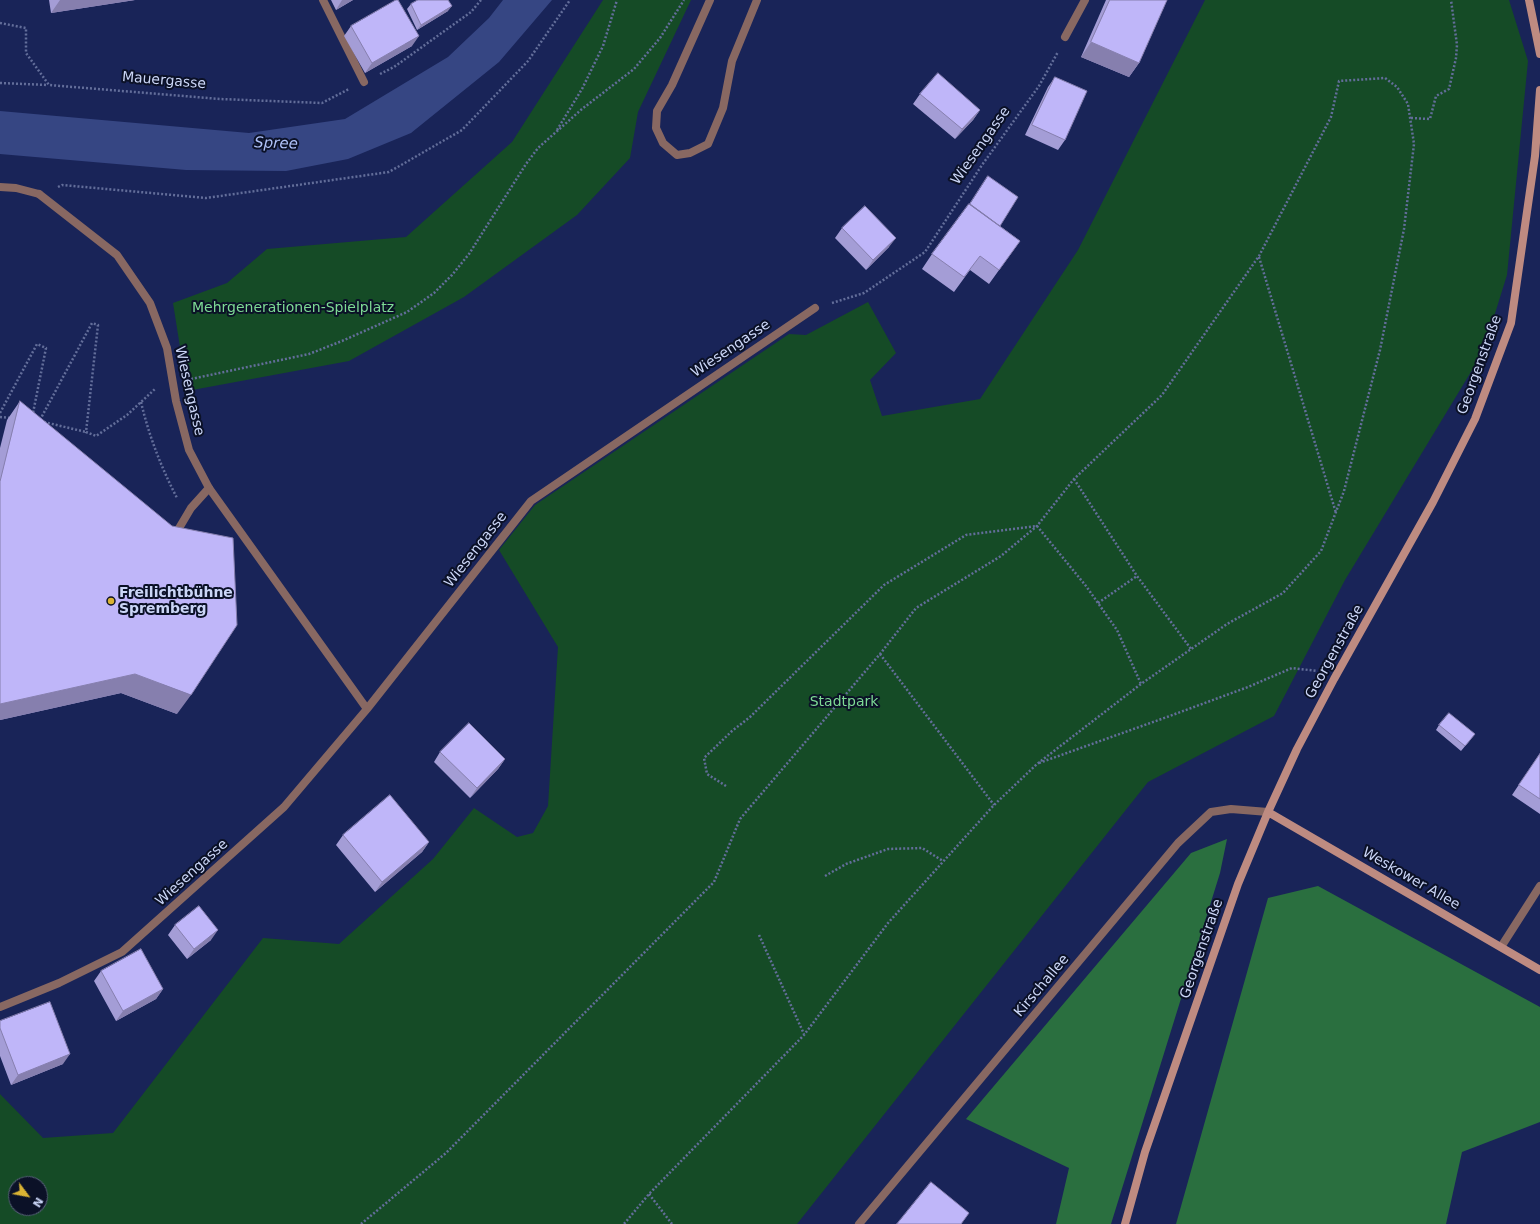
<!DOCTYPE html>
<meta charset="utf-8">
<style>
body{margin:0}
#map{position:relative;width:1540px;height:1224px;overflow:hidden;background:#192458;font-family:"DejaVu Sans",sans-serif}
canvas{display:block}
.north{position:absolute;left:8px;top:1176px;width:40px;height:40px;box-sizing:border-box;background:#0b1127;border:1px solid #58607a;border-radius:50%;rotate:122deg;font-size:11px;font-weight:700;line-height:16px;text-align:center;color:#cbd6f7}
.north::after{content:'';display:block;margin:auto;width:14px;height:18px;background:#dab333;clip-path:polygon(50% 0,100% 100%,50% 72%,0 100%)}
</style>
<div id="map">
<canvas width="1540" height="1224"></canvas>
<div class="north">N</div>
</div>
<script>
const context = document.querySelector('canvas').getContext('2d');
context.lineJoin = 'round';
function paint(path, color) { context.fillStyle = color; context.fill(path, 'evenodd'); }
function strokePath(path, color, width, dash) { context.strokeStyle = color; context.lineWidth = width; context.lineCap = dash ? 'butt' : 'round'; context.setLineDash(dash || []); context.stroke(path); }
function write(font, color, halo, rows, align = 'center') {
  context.font = font + ' "DejaVu Sans",sans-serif'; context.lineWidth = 4; context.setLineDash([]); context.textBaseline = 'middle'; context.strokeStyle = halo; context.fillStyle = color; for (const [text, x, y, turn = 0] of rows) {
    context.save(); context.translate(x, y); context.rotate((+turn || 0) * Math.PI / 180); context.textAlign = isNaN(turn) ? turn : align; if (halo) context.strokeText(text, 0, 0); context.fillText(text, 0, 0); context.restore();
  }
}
paint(new Path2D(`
 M603,0h88l-53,112 -8,46 -53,57 -113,82 -115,64 -162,30 -14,-88 54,-20 40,-34 139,-12 106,-95z
 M1205,0h304l19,61 -21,214 -24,77 -138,228 -71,136 -126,66 -351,442h-797v-130l43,44 70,-5 150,-195 76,6 94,-85 41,-51 43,29 16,-4 15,-27 10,-159 -59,-97 36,-45 254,-171 17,1 62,-33 28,51 -26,27 12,36 98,-17 98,-149zM16,1184h24v24h-24z`), '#154b26');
paint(new Path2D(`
 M1227,839l-7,34 -109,351h-55l13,-56 -103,-49 225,-266z
 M1318,886l222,121v115l-78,30 -16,72h-270l92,-326z`), '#2a6f3f');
paint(new Path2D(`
 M503,0h49l-53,62 -88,71 -63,26 -62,12 -100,-1 -186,-16v-43l249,22 96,-14 103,-62 41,-39z`), '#364683');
strokePath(new Path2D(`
 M0,23l26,5v25l23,32 171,14 102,4 27,-14
 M380,74l14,-7 77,-55 10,-12
 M0,83l48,2
 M1411,118l19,1 6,-23 13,-7 7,-31 1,-13 -6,-45
 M557,130l25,-41 21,-43 14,-46
 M58,187l4,-2 144,13 183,-26 73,-42 66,-69 42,-61
 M1259,257l77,256
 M832,303l32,-10 61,-41 57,-87 57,-79 19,-34
 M191,379l118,-25 33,-13 65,-29 27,-19 18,-18 17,-21 57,-90 12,-16 44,-39 52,-40 26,-31 24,-38
 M141,402c8,34 20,65 36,96
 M0,413l37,-69 9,4 -13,65
 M0,417l11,1
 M40,420l52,-97 6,2 -12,107 10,4 31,-21 28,-26
 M44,422l42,10
 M1074,479l63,97 54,73
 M1098,603l39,-27
 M880,654l114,151
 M1039,763l128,-46 81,-30 44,-19 25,3
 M726,786l-19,-12 -3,-16 28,-27 18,-14 134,-132 82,-50 71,-9 49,60 31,44 24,54
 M825,876l21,-12 42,-15 34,-1 21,13
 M759,935l45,99
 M649,1194l23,30
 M361,1224l85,-71 268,-271 26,-63 140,-165 36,-46 85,-52 36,-30 37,-47 88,-84 97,-139 72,-139 8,-36 46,-3 12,9 11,17 6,40 -10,85 -24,121 -36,141 -23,60 -38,42 -56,31 -86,60 -104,80 -43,41 -106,118 -84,112 -155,159 -25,30`), '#636e9a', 2.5, [2, 2]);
strokePath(new Path2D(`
 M323,0l41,82
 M710,0l-38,85 -15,26 -1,17 7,15 14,12 13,-2 18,-9 15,-36 9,-47 25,-61
 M1065,37l20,-37
 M0,187l16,1 23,6
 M175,535l16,-27 18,-20
 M1501,947l39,-61`), '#886862', 8);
strokePath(new Path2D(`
 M39,194l78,61 33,48 17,45 9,53 13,49 20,38 158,221
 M0,1007l59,-24 63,-31 162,-145 83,-98 164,-208 284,-193
 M859,1224l319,-381 33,-31 20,-3 37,3`), '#886862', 8);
strokePath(new Path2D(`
 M1529,0l11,54
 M1268,812l272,158
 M1125,1224l20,-72 93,-268 30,-72 29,-63 37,-70 99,-177 42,-83 36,-96 24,-167 5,-66`), '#be8b81', 8);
paint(new Path2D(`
 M49,0h86l-84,13z
 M331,0h22l-17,10z
 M1106,0h61l-28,63 -10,14 -48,-20z
 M411,4l37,7 -31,19 -10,-21z
 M351,26l61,20 -47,27 -21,-37z
 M1055,77l10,63 -7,10 -33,-15 23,-48z
 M920,94l60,16 -7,10 -18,19 -42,-35z
 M1000,226l20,15 -31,43 -19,-14 -16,22 -32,-23 10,-15z
 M842,228l47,19 -23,23 -31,-32z
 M20,401l157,313 -56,-21 -121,27v-272l7,-28z
 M1439,725l32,14 -10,12 -25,-21z
 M440,752l65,7 -7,10 -28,29 -36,-36z
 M1540,753v61l-28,-19z
 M343,835l86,7 -7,10 -47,40 -39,-47z
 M175,925l36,15 -24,19 -19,-24z
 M101,971l62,18 -7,10 -40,22 -22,-40z
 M0,1021l63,43 -52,21 -11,-29z`), '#a49dd6');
paint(new Path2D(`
 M60,0h75l-84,13z
 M342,0h11l-17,10z
 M452,6l-4,5 -31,19 4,-5z
 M419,36l-7,10 -47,27 7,-10z
 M1091,42l48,21 -10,14 -48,-20z
 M980,110l-7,10 -18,19 7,-10z
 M896,238l-7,9 -23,23 7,-10z
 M135,674l56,21 -14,19 -56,-21 -121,27v-16z
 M505,759l-7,10 -28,29 7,-10z
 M429,842l-7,10 -47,40 7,-10z
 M218,930l-7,10 -24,19 7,-10z
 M163,989l-7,10 -40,22 7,-10z
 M70,1054l-7,10 -52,21 7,-10z`), '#867fae');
const building = new Path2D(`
 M396,0h2l21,36 -47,27 -21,-37z
 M418,0h30l4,6 -31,19 -10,-21z
 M1110,0h57l-28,63 -48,-21z
 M938,73l42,37 -18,19 -42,-35z
 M1055,77l32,14 -22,49 -33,-15z
 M988,176l30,21 -18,29 -30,-22z
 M969,204l51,37 -21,29 -19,-14 -16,21 -32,-23z
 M865,206l31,32 -23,22 -31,-32z
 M20,401l152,125 61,12 4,87 -46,70 -56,-21 -135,30v-222z
 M1449,713l26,21 -10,12 -26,-21z
 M469,723l36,36 -28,29 -37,-36z
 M1540,754v45l-21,-14z
 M390,795l39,47 -47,40 -39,-47z
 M199,906l19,24 -24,19 -19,-24z
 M141,949l22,40 -40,22 -22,-40z
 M50,1002l20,52 -52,21 -18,-47v-7z
 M931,1182l38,31 -8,11h-64z`);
paint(building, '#bfb6f9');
strokePath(building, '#867fae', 1);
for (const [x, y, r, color] of [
 [111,601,4,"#dab333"]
]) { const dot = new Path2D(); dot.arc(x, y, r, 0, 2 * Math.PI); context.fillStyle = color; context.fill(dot); strokePath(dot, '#0b1127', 1.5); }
write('14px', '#cbd6f7', '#0b1127', [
 ["Mauergasse",164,81,5],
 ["Wiesengasse",981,146,-55],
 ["Wiesengasse",731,349,-34],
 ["Georgenstraße",1480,365,-70],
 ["Wiesengasse",189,391,77],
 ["Wiesengasse",476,550,-52],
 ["Georgenstraße",1335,652,-61],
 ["Wiesengasse",192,873,-42],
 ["Weskower Allee",1411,879,30],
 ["Georgenstraße",1202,949,-71],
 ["Kirschallee",1042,986,-50]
]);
write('14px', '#7edb95', '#0b1127', [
 ["Mehrgenerationen-Spielplatz",293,308],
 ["Stadtpark",844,702]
]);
write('bold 14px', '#cbd6f7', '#0b1127', [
 ["Freilichtbühne",119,593],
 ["Spremberg",119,609]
], 'left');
write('italic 15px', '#afc2f9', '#0b1127', [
 ["Spree",276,144,2]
]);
</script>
